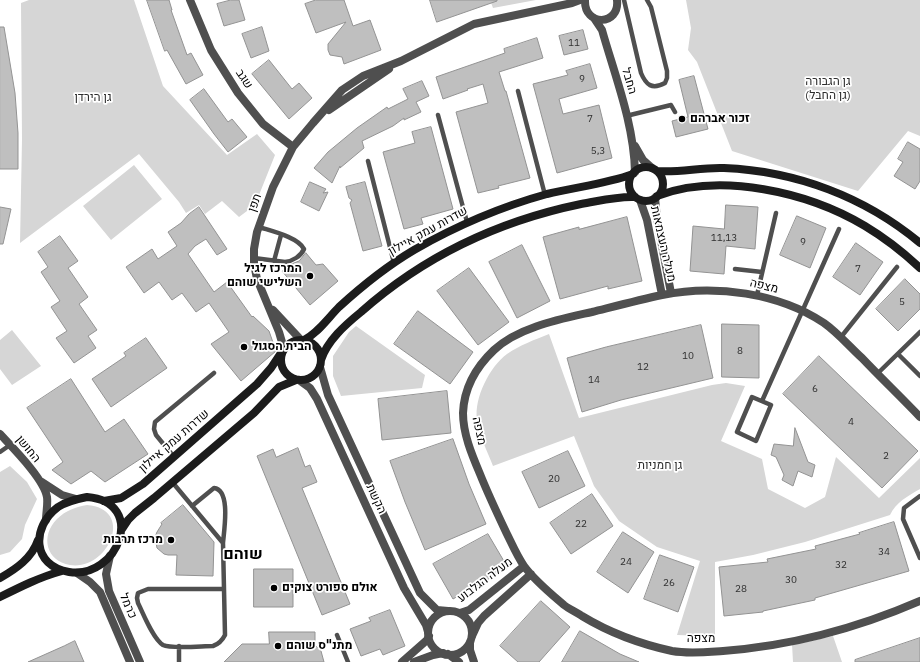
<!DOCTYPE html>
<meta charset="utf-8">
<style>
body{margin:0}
canvas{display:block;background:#fff}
</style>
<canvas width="920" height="662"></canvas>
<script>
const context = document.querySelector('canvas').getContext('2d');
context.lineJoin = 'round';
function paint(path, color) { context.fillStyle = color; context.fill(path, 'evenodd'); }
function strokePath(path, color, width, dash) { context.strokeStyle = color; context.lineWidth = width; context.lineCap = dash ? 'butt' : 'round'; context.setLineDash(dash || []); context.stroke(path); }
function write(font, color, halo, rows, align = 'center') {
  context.font = font + ' "IBM Plex Sans",Heebo,sans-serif'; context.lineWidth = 3.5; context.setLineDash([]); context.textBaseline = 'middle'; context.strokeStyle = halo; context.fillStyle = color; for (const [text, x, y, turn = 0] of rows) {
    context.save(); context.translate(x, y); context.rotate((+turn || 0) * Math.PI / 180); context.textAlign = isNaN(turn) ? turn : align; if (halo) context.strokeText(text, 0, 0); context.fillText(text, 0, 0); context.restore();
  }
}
paint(new Path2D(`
 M29,0h105l29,86 64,69 30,-21 18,21 -20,50 -16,12 -17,-16 -17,13 -6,-9 -13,8 -7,-11 -40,-48 -119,89 2,-103 -1,-137z
 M490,0h46l-43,8z
 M686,0h234v136l-12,-5 -50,60 -126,-40 -35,-89 -9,-12 3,-22z
 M134,165l28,34 -51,41 -28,-34z
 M356,326l69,49 -3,13 -81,8 -8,-20v-20l16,-24z
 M12,330l29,36 -29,19 -12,-16v-29z
 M549,334l30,84 133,-33 14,-2 19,3 -24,55 41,18 6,30 37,19 20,-11 11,-40 43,41 41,-40v31c-12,7 -24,13 -30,26l-85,27 -52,13 -38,7v74l-38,-1 23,-74 -43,-14 -38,-26 -25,-35 -20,-50 -81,30c-6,-15 -14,-31 -16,-47 -3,-21 13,-53 30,-65 13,-9 27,-14 42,-20z
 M10,466l17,16 10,17 -12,26 -3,14 -12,13 -10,3v-83z
 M87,505c49,4 21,66 -17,60 -24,-4 -30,-29 -13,-46 9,-9 19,-12 30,-14z
 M833,636l9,26h-49l-1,-18 15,-2z`), '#d6d6d6');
const building = new Path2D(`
 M147,0h22l3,10h-1l16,45 4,-2 12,22 -17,9 -19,-34 -2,1z
 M231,0h8l6,20 -21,6 -7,-22z
 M316,0h28l9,26 17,-6 11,30 -37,14 -2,-7 -12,-2 -2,-5v-6l18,-22 -30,11 -11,-29z
 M430,0h67v1l-60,21z
 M0,27h4l11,66 3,40v36h-18z
 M262,27l7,24 -18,7 -9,-24z
 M583,30l5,19 -24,6 -5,-19z
 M537,38l6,20 -44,14 6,19h1l24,87 -32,8 1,2 -21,5 -22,-81 32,-9 -5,-19 -16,5 1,1 -25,9 -7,-22 69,-24 -1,-4z
 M269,60l23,29 7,-6 13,15 -23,21 -37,-45z
 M590,64l7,24 -38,11 4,15 36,-9 13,53 -55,15 -24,-89 35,-9 -2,-4z
 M694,76l14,53 -32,8 -4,-16 16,-4 -9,-37z
 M422,81l7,15 -13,6 5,10 -17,8v-2l-11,8 -31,15 2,7 -24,20v-2l-8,17 -18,-15 14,-16 29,-24 30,-21 1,2 20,-10 -5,-10z
 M204,89l24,33 4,-3 15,18 -19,15 -14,-18 -24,-34z
 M431,127l22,82 -32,9 2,6 -19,5 -21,-77 32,-9 -3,-11z
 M908,142l12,7v32l-5,8 -21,-13 9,-14 -5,-3z
 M310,182l16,7 -3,4 5,-1 -9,19 -18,-9z
 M365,182l17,64 -19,5 -13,-48 2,-3 -3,-2 -3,-11z
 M726,205l32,2 -3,42 -29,-3 -2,28 -34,-3 3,-45 31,3z
 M0,207l11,2 -8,35h-3z
 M199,207l28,42 -10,6 -11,-16 -11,7 -7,8 26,38 13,-10 25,35 1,-1 16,15 7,20 -35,30 -30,-37 18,-12 -20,-29 -13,9 -14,-19 -10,7 -13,-18 -15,11 -18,-26 26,-18 6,10 19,-13 -9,-14 13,-9 8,-9z
 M797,216l29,12 -16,40 -30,-13z
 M627,217l15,64 -34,8v-3l-48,13 -17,-62 36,-10v2z
 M60,236l18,25 -10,7 20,29 -9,7 18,26 -9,6 8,12 -22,15 -18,-25 11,-7 -16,-24 9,-6 -19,-29 7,-5 -10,-15z
 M856,243l27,19 -23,33 -27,-18z
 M522,245l28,56 -33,17 -28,-56z
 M306,253l10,12 7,-1 15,17 -28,24 -28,-34 7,-6 10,-4z
 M469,268l40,54 -31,23 -41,-54z
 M905,279l15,15v15l-22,22 -22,-22z
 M418,311l55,41 -23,32 -56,-40z
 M722,324l37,1v53l-37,-1z
 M701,325l12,53 -92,22 -39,12 -15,-54 39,-11z
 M146,338l21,30 -56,39 -19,-28 34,-23 -2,-3z
 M819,356l99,95 -36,37 -99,-94z
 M71,379l34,53 19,-13 24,35 -43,28 -14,-11 -20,13 -19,-14 11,-8 -36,-54z
 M447,391l4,42 -69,7 -4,-41z
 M795,428l13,34 7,3 -3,12 -14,-6 -5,15 -11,-6 2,-5 -8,-18 -5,-2 3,-11 19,2z
 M453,439l16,45 17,40 -61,26 -20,-48 -15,-41z
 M298,448l7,19 5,-2 7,17 -15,6 48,116 -28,11 -65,-159 16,-7 3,8z
 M568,451l17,35 -46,22 -17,-36z
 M592,494l21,32 -42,28 -21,-31z
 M183,505l31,37 -1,34 -37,-1 1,-20h-9l-4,-1 -7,-6 -2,-11 2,-5 5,-8 -1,-1z
 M894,522l15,49 -94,27v2l-52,11v1l-39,4 -5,-49 49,-5 -1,-3 49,-10 -1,-3 45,-12 -1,-1z
 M623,532l31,20 -26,41 -31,-21z
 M488,534l20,34 -55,31 -20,-35z
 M660,555l34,12 -16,45 -34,-13z
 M254,569h39v38h-39z
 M541,601l29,26 -31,35h-21l-18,-16z
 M390,610l15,36 -22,9 -3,-6 -19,7 -11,-27 21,-8 -2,-3z
 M580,631l40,23 19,8h-77z
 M269,632h46v13l6,6 3,11h-100l18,-18h27z
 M920,638v24h-65v-2z
 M75,641l9,21h-56l36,-16z`);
paint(building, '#bfbfbf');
strokePath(building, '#939393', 1);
strokePath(new Path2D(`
 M624,0l17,73c5,12 11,17 24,10l2,-5v-7l-16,-64 -4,-7
 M518,91l27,104
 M438,115l29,107
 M626,116l45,-11 4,7
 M368,161l26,102
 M254,258l31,4c8,-1 16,-6 19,-13 -6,-12 -33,-18 -45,-22
 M274,261l7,-26
 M735,269l27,3
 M757,295l19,-82
 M841,337l56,-70
 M898,354l22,22
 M877,374l43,-42
 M752,397l19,8 -15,36 -19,-9z
 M762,401l77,-172
 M0,452l10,-7
 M174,457l-18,-22 -2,-6 1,-7 59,-49
 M173,483l50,60 2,92c-3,6 -6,9 -12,11 -11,0 -42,3 -50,-1 -10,-6 -20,-32 -25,-42l-1,-5 1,-5 10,-4h76
 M920,496l-16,12 -1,11 17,39
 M192,506l22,-18c17,2 10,42 9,55
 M337,635l11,27
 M179,662v-16`), '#4f4f4f', 4.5);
strokePath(new Path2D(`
 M190,0l21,50 27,43 25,31 30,23
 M329,110l60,-41
 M655,198l2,21 14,74
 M640,200l7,20 15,75
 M273,310l27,29
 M284,349l-5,-17 -22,-53 -3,-15v-15l3,-17 16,-45 20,-40 20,-24 29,-33 21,-14 38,-15 73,-37 98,-21 8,-3
 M920,417c-19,-20 -39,-39 -58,-59 -13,-12 -24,-25 -38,-35 -45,-30 -109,-39 -162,-28 -23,5 -46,11 -70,17 -31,7 -74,15 -98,38 -18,17 -30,38 -31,63 0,21 9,42 17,61 8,20 17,39 26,58 6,12 11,24 18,34 11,15 26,27 40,39 5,4 12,7 18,11 28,17 58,28 90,35 17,3 35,1 51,0 68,-5 135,-23 197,-50
 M0,434c13,14 44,45 47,63 1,8 -1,15 -1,23
 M42,482l20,13 14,4
 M110,556l-4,18 3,17 31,71
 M77,573l13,9 10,10 30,70
 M460,613l9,-3 55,-44
 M472,636l6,-13 6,-7 47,-42
 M402,662l25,-22 2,-4
 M414,662l19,-7 10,-2`), '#4f4f4f', 8);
strokePath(new Path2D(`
 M585,0c-1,27 35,26 32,0
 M594,18l8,12c13,46 32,94 33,142
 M635,146l8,14 9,8
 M320,367l8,28 92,198 17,17 11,1
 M299,380l11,8 7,11 87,189 22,37 2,7
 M428 633a22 22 0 1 1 44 0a22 22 0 1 1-44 0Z
 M470,642v8l4,12
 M448,654l11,8`), '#4f4f4f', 8);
strokePath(new Path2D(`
 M629 184a17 17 0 1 1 34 0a17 17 0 1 1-34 0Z
 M657,171c22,2 44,-4 67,-3 72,3 141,29 196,75
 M657,196c64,-24 151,-4 208,30 20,12 38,26 55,42
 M281 360a20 20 0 1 1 40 0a20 20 0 1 1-40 0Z
 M304,340c14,-7 24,-22 35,-33 23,-21 48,-41 75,-57 42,-24 86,-43 133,-56 28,-7 59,-10 86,-20
 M321,360c6,-19 24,-35 40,-48 62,-55 138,-91 220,-108 18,-3 36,-8 54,-7
 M87,497c61,5 31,83 -18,75 -37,-6 -38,-45 -11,-65 9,-6 19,-8 29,-10z
 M104,501l17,-3 22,-14 114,-100 14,-16 12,-18
 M122,529l6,-9 7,-7 19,-15 100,-85 25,-26 17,-7
 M0,578c16,-9 32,-20 38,-38
 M0,597c20,-10 40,-20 62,-26`), '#1c1c1c', 8);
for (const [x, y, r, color] of [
 [682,119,4,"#000"],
 [310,276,4,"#000"],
 [244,347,4,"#000"],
 [171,540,4,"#000"],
 [274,588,4,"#000"],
 [278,646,4,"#000"]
]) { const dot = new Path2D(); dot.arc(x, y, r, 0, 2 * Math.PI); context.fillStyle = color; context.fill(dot); strokePath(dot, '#fff', 1.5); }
write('10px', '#303030', null, [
 ["11",574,43],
 ["9",582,79],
 ["7",590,119],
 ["5,3",598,151],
 ["11,13",724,238],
 ["9",803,242],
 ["7",858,269],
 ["5",902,302],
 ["8",740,351],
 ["10",688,356],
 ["12",643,367],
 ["14",594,380],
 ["6",815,389],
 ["4",851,422],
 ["2",886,456],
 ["20",554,479],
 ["22",581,524],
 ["34",884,552],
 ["24",626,562],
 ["32",841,565],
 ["30",791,580],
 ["26",669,583],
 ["28",741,589]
]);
write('12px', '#000', '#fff', [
 ["שגב",244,79,56],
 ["החבל",629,81,74],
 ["תפן",255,203,-70],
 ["שדרות עמק איילון",428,231,-29],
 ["מעלה העצמאות",663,244,77],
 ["מצפה",764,286,14],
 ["מצפה",479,431,78],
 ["שדרות עמק איילון",174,441,-41],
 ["החושן",28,449,50],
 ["הקשת",376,499,65],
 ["מעלה הגלבוע",485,580,-37],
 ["כרמל",128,606,67],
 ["מצפה",701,639]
]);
write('12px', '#2d2d2d', '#fff', [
 ["גן הגבורה",828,82],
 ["(גן החבל)",828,96],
 ["גן הירדן",93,98],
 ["גן חמניות",660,466]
]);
write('bold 12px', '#000', '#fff', [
 ["זכור אברהם",690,119],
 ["המרכז לגיל",302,269,"right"],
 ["השלישי שוהם",302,283,"right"],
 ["הבית הסגול",252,347],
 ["מרכז תרבות",163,540,"right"],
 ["אולם ספורט צוקים",282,588],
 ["מתנ\"ס שוהם",286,646]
], 'left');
write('bold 16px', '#000', '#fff', [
 ["שוהם",243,554]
]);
</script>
